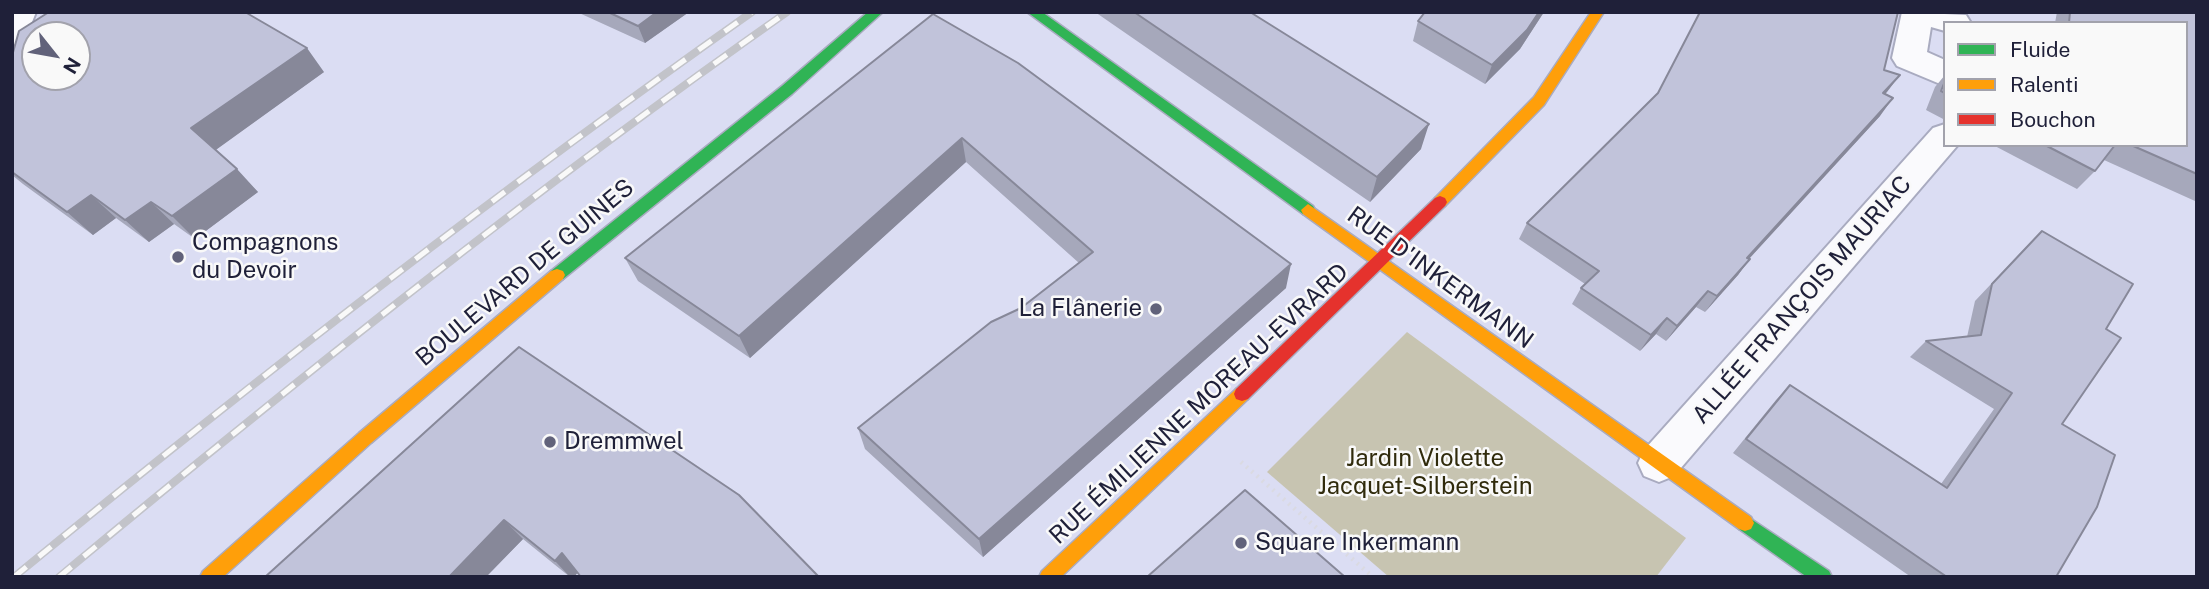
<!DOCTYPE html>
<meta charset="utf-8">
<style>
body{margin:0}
#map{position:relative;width:2209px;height:589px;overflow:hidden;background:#dbddf3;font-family:"Public Sans",sans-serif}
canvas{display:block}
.frame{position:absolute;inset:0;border:14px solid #1f2039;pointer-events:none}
.legend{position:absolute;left:1943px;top:21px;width:245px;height:126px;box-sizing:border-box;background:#f9f9f9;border:2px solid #a2a2ac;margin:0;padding:9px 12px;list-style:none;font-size:21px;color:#1f2039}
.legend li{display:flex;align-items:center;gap:14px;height:35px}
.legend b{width:35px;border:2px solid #a2a2ac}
.north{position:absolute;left:21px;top:21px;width:70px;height:70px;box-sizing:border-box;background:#f9f9f9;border:2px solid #a2a2ac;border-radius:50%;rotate:121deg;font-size:19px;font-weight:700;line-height:28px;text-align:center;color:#1f2039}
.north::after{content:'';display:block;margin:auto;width:24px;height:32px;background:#61627a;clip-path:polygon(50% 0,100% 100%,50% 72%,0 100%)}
</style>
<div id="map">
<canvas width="2209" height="589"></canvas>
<div class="frame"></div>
<ul class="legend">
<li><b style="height:9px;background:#30b455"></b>Fluide</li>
<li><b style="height:9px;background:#ff9f0a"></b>Ralenti</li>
<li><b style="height:9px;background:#e5322d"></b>Bouchon</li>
</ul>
<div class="north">N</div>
</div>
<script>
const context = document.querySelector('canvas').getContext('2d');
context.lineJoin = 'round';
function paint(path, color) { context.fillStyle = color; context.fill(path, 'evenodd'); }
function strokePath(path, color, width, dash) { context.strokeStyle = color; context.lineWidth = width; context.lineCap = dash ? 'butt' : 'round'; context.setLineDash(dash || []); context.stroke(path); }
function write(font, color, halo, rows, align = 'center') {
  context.font = font + ' "Public Sans",sans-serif'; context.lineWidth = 5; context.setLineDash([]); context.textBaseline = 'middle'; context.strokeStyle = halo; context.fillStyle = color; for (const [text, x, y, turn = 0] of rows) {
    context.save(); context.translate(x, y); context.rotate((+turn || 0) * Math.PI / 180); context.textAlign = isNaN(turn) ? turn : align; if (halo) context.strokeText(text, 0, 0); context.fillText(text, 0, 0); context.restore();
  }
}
paint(new Path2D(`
 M1407,332l279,206 -30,39h-267l-122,-105z`), '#c7c4b1');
const street = new Path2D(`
 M12,12h24l-12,30 -12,3z
 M1902,12l64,3 5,8h-26v8l-14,-4 -4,25 18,8v26l-48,-20 -5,-8z
 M1945,124v21l12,1 -283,330 -15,6 -15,-6 -6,-13 6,-13 289,-322z`);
const fast = new Path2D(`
 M868,12h15l-91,82 -229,185h-12l-2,-4 2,-4 231,-185z
 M1027,12h15l271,194 2,4 -2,4h-10z
 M1745,515l84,56 3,6h-25l-68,-48 -3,-6 3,-6z`);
const slow = new Path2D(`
 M1591,12h13l-60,93 -99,101h-10l-2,-4 2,-4 99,-101z
 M1308,204l443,313 3,6 -3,6 -6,2 -6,-2 -436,-315 -2,-4z
 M557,269l6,2 2,4 -2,4 -192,164 -148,134h-23l3,-6 156,-138 192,-162z
 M1242,387l6,2 2,5 -2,5 -187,178h-22l3,-6 194,-182z`);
const jam = new Path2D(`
 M1440,196l5,2 2,4 -2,4 -197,193 -6,2 -6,-2 -2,-5 2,-5 199,-191z`);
strokePath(street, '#a9abc0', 4);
strokePath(fast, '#a9abc0', 3);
strokePath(slow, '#a9abc0', 3);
strokePath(jam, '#a9abc0', 3);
strokePath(new Path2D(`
 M1241,462l132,115`), '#dadae2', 4.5, [2, 5]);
paint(street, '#fafafd');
paint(fast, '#30b455');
paint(slow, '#ff9f0a');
paint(jam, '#e5322d');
const rail = new Path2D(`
 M14,577c240,-197 485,-386 738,-565
 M59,577c237,-197 476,-388 728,-565`);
strokePath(rail, '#c2c3c9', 8);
strokePath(rail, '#f9f9f9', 5, [16]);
paint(new Path2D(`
 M577,12h112l-44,31z
 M1095,12h155l171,137 -51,53z
 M1425,12h119l-24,37 -35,35 -72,-43 5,-20z
 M2057,12h140v187l-2,2 -91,-41 -9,11 -18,18 -84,-44h193v-122h-131z
 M933,14l353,274 -303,269 -118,-108 -7,-21 163,-120 58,-45 -113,-101 -216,196 -112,-77 -13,-23z
 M12,56l312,16 -109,78 43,42 -63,47 -21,-15 -25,18 -33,-24 -23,17 -70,-51 -11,-9z
 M1884,70l1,24 -5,22 -131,143 -11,16 -33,37 -9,-5 -30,34 -10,-7 -16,17 -68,-47 9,-16 4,-4 -66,-45 8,-16 131,-129z
 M1945,75v45l-19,-10 9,-23z
 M2042,231l64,98 -44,95 -6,153h-145l-178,-124 43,-53 14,-15 151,99 53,-75 -84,-52 16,-16 41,-4 8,-36 50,-53z
 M519,347l59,225 -4,5h-4l-47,-38 -37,38h-221z`), '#a6a8bb');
paint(new Path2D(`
 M657,12h32l-44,31 -7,-17z
 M1539,12h5l-24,37 -35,35 7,-19z
 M307,48l17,24 -111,80 -22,-24z
 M1900,75l-13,17 -17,19 13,-18z
 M1893,98l-13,18 -145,158 12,-16z
 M1429,124l-8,25 -51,53 7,-25z
 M962,138l4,24 -216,196 -11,-22z
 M237,169l21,23 -63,47 -23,-23z
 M91,195l25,23 -23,17 -26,-23z
 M151,202l23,22 -25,18 -24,-22z
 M1750,259l-12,16 -33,37 12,-16z
 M1291,264l-5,24 -303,269 -4,-18z
 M1708,291l-12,16 -30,34 11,-15z
 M1667,318l-11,16 -16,17 11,-16z
 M504,520l19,19 -37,38h-37z
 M562,553l17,18 -5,6h-4l-15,-16z`), '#878899');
const building = new Path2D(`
 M49,12h196l62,36 -116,80 46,41 -65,47 -21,-14 -26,18 -34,-25 -24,17 -55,-40v-116l7,-25zM35,35h42v42h-42z
 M608,12h49l-19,14z
 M1134,12h116l179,112 -52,53z
 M1425,12h114l-12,18 -35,35 -74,-44z
 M1700,12h198l-14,58 16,5 -17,18 10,5 -146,160 3,1 -33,37 -9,-5 -31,35 -10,-8 -16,17 -70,-47 18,-17 -72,-48 131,-130z
 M2070,12h127v162l-66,-29h55v-122h-117z
 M933,14l85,49 273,201 -312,275 -121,-111 133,-106 30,-14 72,-56 -131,-114 -223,198 -114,-78z
 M1945,81v12l-4,-2z
 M2045,145h70l-20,26z
 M2042,231l91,53 -27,45 15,9 -59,86 53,31 -18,52 -41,70h-109l-201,-138 44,-54 157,103 65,-95 -86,-52 55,-6 11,-51z
 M519,347l220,148 80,82h-238l-19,-24 -7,8 -51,-41 -55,57h-184z
 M1245,490l100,87h-198z`);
paint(building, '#c1c3da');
strokePath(building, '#878899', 2);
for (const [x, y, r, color] of [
 [178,257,7,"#61627a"],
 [1156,309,7,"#61627a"],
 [550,442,7,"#61627a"],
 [1241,543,7,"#61627a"]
]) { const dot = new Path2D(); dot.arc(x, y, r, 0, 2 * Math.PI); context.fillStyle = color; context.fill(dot); strokePath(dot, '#f9f9f9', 2.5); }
write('24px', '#1f2039', '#f9f9f9', [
 ["Compagnons",192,243],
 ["du Devoir",192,271],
 ["La Flânerie",1142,309,"right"],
 ["Dremmwel",564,442],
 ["Square Inkermann",1255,543]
], 'left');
write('24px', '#1f2039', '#f9f9f9', [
 ["BOULEVARD DE GUINES",525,273,-40],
 ["RUE D'INKERMANN",1440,278,36],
 ["ALLÉE FRANÇOIS MAURIAC",1802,300,-49],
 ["RUE ÉMILIENNE MOREAU-EVRARD",1199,404,-43]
]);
write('24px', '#302b0c', '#f9f9f9', [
 ["Jardin Violette",1425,459],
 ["Jacquet-Silberstein",1425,487]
]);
</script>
